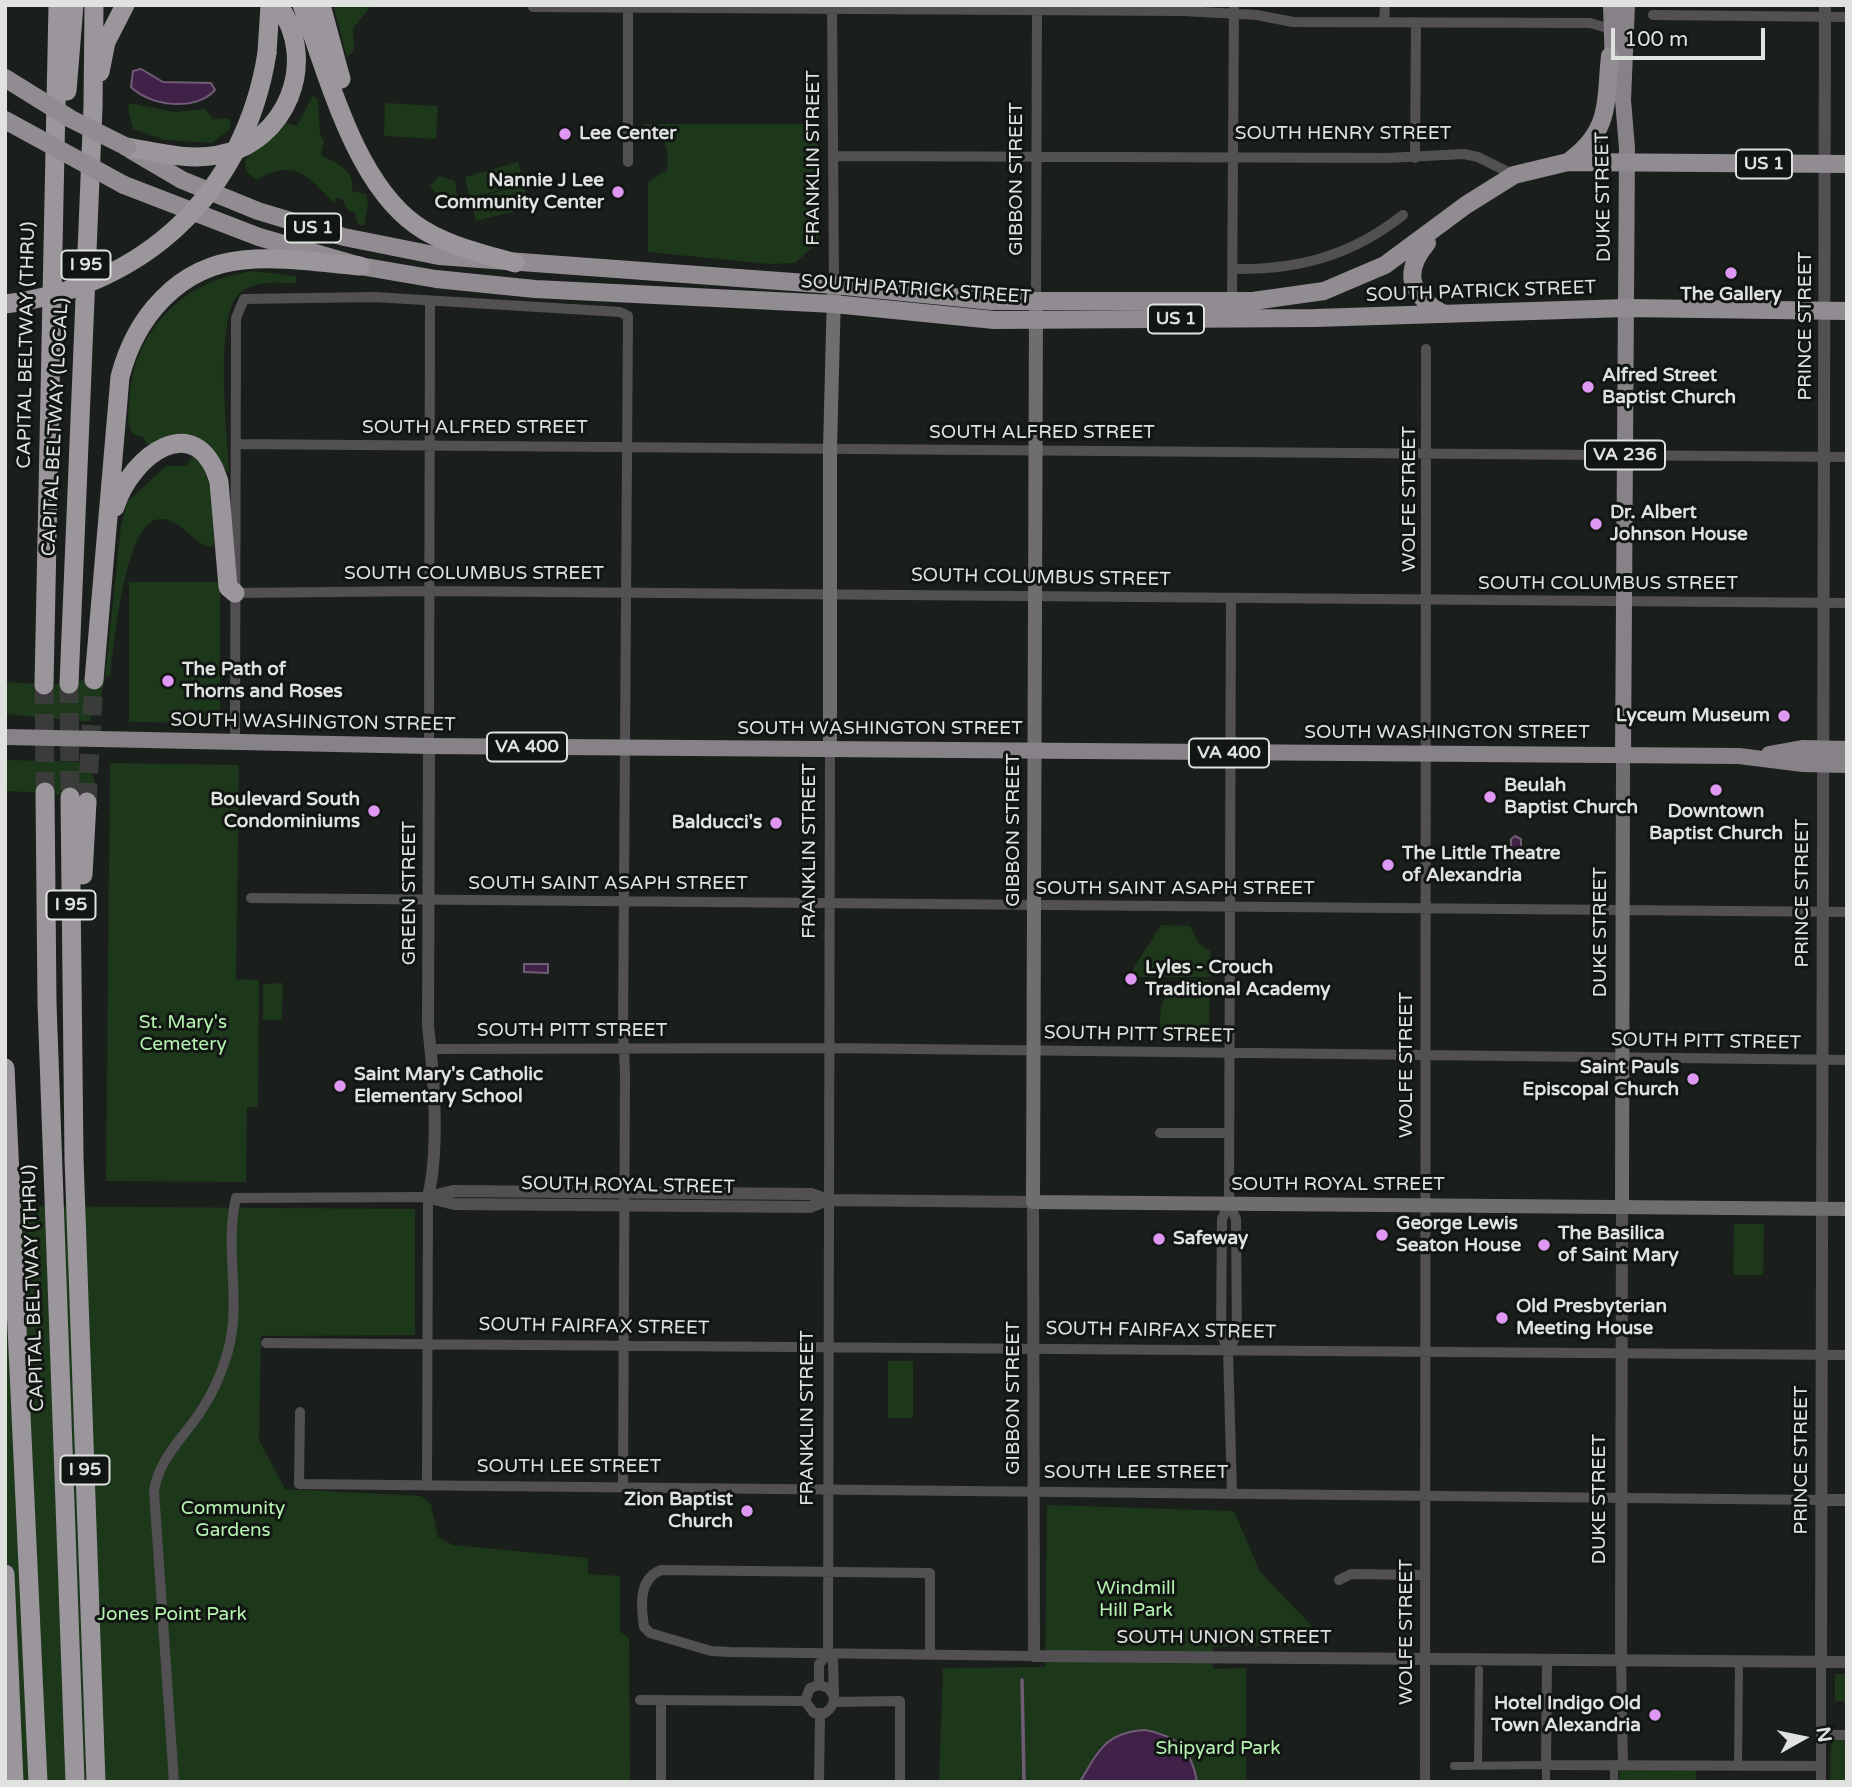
<!DOCTYPE html>
<style>
body{margin:0}
#map{position:relative;width:1852px;height:1787px;overflow:hidden;background:#1b1f1b;font-family:"Varela Round",sans-serif}
canvas{display:block}
.frame{position:absolute;inset:0;border:7px solid #e0e2df;pointer-events:none}
.north{position:absolute;left:1768px;top:1703px;width:70px;height:70px;-webkit-text-stroke:5px #121612;paint-order:stroke;rotate:81deg;font-size:19px;font-weight:700;line-height:28px;text-align:center;color:#e0e2df}
.north::after{content:'';display:block;margin:auto;width:24px;height:32px;background:#e0e2df;clip-path:polygon(50% 0,100% 100%,50% 72%,0 100%)}
.scale{position:absolute;left:1611px;top:28px;width:154px;height:32px;box-sizing:border-box;border:4px solid #e0e2df;border-top:0;padding-left:9px;font-size:21px;line-height:24px;white-space:nowrap;color:#e0e2df;-webkit-text-stroke:5px #121612;paint-order:stroke}
</style>
<div id="map">
<canvas width="1852" height="1787"></canvas>
<div class="frame"></div>
<div class="north">N</div>
<div class="scale">100 m</div>
</div>
<script>
const context = document.querySelector('canvas').getContext('2d');
context.lineJoin = 'round';
function paint(path, color) { context.fillStyle = color; context.fill(path, 'evenodd'); }
function strokePath(path, color, width, dash) { context.strokeStyle = color; context.lineWidth = width; context.lineCap = dash ? 'butt' : 'round'; context.setLineDash(dash || []); context.stroke(path); }
function write(font, color, halo, rows, align = 'center') {
  context.font = font + ' "Varela Round",sans-serif'; context.lineWidth = 6; context.setLineDash([]); context.textBaseline = 'middle'; context.strokeStyle = halo; context.fillStyle = color; for (const [text, x, y, turn = 0] of rows) {
    context.save(); context.translate(x, y); context.rotate((+turn || 0) * Math.PI / 180); context.textAlign = isNaN(turn) ? turn : align; if (halo) context.strokeText(text, 0, 0); context.fillText(text, 0, 0); context.restore();
  }
}
paint(new Path2D(`
 M333,5h39l-19,23 1,22 -7,8z
 M313,95l5,5 2,33 4,9 -3,13c17,9 34,15 31,36l14,3 2,10 -4,22 -6,-2 -3,-11 -7,-3 -6,-11 -6,-1 -1,6c-26,-27 -40,-47 -79,-24l-10,-9 -1,-9c6,-14 30,-26 41,-39l11,3z
 M130,103l44,9 31,-3 8,10 15,-1 3,5 -2,7 -17,13 -47,-3 -32,-11 -5,-21z
 M385,103l53,3 -2,33 -52,-3z
 M644,124h174v119l-23,20 -26,1 -121,-12v-70l19,-12c3,-23 -2,-34 -24,-43z
 M518,162l6,22 -54,14 -5,-21z
 M439,176l16,5 2,15 -15,4 -12,-14z
 M524,185l6,22 -54,14 -5,-22z
 M252,271l44,5v7c-19,0 -41,-3 -56,10 -27,24 -12,144 -11,181l-13,-16 -69,-14 -4,-7 -9,-2c-9,-11 -5,-28 -4,-41 3,-49 36,-93 81,-112 13,-6 28,-8 41,-11z
 M192,457l7,2 12,29 3,57 -5,2c-18,-6 -30,-29 -49,-28 -36,1 -46,128 -50,157l-5,1 -4,20 -12,25 -84,-8v-32l46,3 54,-8 16,-151 6,-24 39,-36h21z
 M129,582h91v141l-91,-1z
 M5,760l84,2 7,24 1,20 -44,-13 -48,-2z
 M110,763l129,2 -3,214 23,1 -1,127h-11l-1,75 -140,-1z
 M1161,925l29,1 9,18 11,7 2,26h-79v-8z
 M1193,979l17,1 -1,56 -48,-1c-3,-28 1,-50 32,-56z
 M283,983l-1,37h-19v-36z
 M5,1206l410,3v126l-154,1 -2,104 26,49 136,7 10,8 7,33 15,8 135,13v16l32,2v55l9,7 1,144h-625z
 M1734,1224h30l-1,51h-30z
 M888,1361h25v57h-25z
 M1047,1505l187,6 26,61 51,53 1,19 -99,3v22l33,-1v114h-49c-4,-25 -13,-36 -34,-49l-63,14 -20,35h-48l-14,-4 -2,4h-77l4,-114 102,-1z
 M1835,1674h12v27h-12z
 M1847,1739v43h-17l1,-37 4,-5z
 M1619,1770h77v12h-77z`), '#1d371b');
const water = new Path2D(`
 M141,69l22,13 48,1 4,7c-20,22 -65,16 -84,-3l2,-16z
 M1515,836l6,3v19l-5,3 -5,-3v-19z
 M524,964h24v9l-24,-1z
 M1145,1730c31,5 47,20 52,52h-117c18,-31 26,-50 65,-52z`);
paint(water, '#402249');
strokePath(water, '#705c76', 2);
strokePath(new Path2D(`
 M1022,1680l2,99`), '#705c76', 3.5);
strokePath(new Path2D(`
 M69,684l1,113
 M44,685l1,107
 M87,802l7,-122`), '#393c38', 19, [19, 10]);
strokePath(new Path2D(`
 M1478,1765l1,-95
 M1454,1766l92,-1v17
 M1738,1766l1,-105
 M1614,1782v-18`), '#525053', 8);
strokePath(new Path2D(`
 M832,5l2,280
 M533,7l650,4 74,4 36,7 297,1 21,6
 M1653,15l194,2
 M1384,22l1,-17
 M833,156l554,2 77,-4 14,3 36,18
 M1415,158l1,-136
 M628,162v-157
 M1233,269c65,1 118,-13 170,-54
 M1036,301l1,-296
 M1232,305l2,-300
 M236,444l1611,13
 M235,593l195,-2 1417,12
 M1231,598l-2,605 -7,16 -1,114 7,17 4,143
 M235,743l1,-425 8,-19 130,-2 246,15 8,4 -5,713 2,45 -2,412
 M429,746l1,-445
 M251,898l1596,14
 M431,1049l398,-1 1018,12
 M1160,1133h69
 M266,1343l1581,12
 M1228,1350l9,-15 -1,-116 -7,-16
 M300,1412l-1,72 1522,16
 M1339,1580l12,-6 74,1
 M828,1654l2,-905
 M930,1654v-81l-269,-3c-23,9 -20,36 -17,57l6,6 61,18 19,1 304,4
 M1547,1660l-1,105 275,1
 M1621,1660l2,104
 M1821,1662v120
 M819,1685v-21l9,-10 5,7 1,36c0,8 -3,12 -9,16h-11l-9,-12 5,-13 9,-3 10,3 5,9
 M640,1700l165,1
 M661,1700v82
 M834,1702l66,-1v81
 M1821,1735h26
 M174,1782l-20,-291c5,-32 27,-51 45,-77 13,-19 23,-41 29,-63 14,-51 -4,-102 8,-153l192,-1 -1,288
 M819,1782l1,-68
 M1425,1782l1,-1433`), '#525053', 10);
strokePath(new Path2D(`
 M428,1197l25,-6 358,3 17,6 205,2 1,454 813,6
 M428,1197c12,-50 6,-120 0,-171l1,-280
 M431,1198l23,6 356,3 18,-7
 M1821,1500h26
 M1621,1660l1,-453
 M1821,1662l4,-1657`), '#525053', 12);
strokePath(new Path2D(`
 M1036,309l-3,893 814,7
 M830,749v-301l4,-155
 M1622,1207l1,-452`), '#706d70', 14);
strokePath(new Path2D(`
 M1611,5l2,63
 M5,737l424,9 1310,10 64,8 44,1
 M1769,754l33,-6 45,1
 M1623,755l4,-607 -4,-48 4,-95`), '#868287', 16);
strokePath(new Path2D(`
 M131,150l51,30 76,31 86,26 95,19 395,29 158,16h261l71,-10 61,-26 81,-60 48,-30 54,-13 279,2
 M1568,162c43,-31 37,-58 42,-106
 M124,185l135,52 101,29 76,13 99,10 299,15 160,16 321,-2 311,-10 221,3
 M1427,243c-25,30 -17,51 15,70`), '#908c92', 18);
strokePath(new Path2D(`
 M302,5c26,69 52,176 114,220 28,20 65,28 99,38
 M321,5l20,74
 M267,53l3,-48
 M100,72l6,-30 19,-37
 M67,91l7,-86
 M127,147c29,5 61,14 91,8 68,-11 102,-94 60,-150
 M115,507c16,-52 82,-100 104,-25l9,105 7,6
 M94,680l26,-303c15,-59 58,-111 123,-117 38,-4 79,3 117,6
 M69,684l24,-577 1,-102
 M44,685l14,-680
 M45,792l2,211 28,779
 M70,797l4,361 22,624
 M83,875l4,-73
 M5,1068l33,714
 M5,1574l9,208`), '#9b969c', 19);
strokePath(new Path2D(`
 M5,78l66,41 56,28
 M5,120l119,65`), '#908c92', 18);
strokePath(new Path2D(`
 M5,304c140,-17 240,-112 262,-251`), '#9b969c', 19);
for (const [x, y, r, color] of [
 [565,134,7,"#de98f2"],
 [618,192,7,"#de98f2"],
 [1731,273,7,"#de98f2"],
 [1588,387,7,"#de98f2"],
 [1596,524,7,"#de98f2"],
 [168,681,7,"#de98f2"],
 [1784,716,7,"#de98f2"],
 [1716,790,7,"#de98f2"],
 [1490,797,7,"#de98f2"],
 [374,811,7,"#de98f2"],
 [776,823,7,"#de98f2"],
 [1388,865,7,"#de98f2"],
 [1131,979,7,"#de98f2"],
 [1693,1079,7,"#de98f2"],
 [340,1086,7,"#de98f2"],
 [1382,1235,7,"#de98f2"],
 [1159,1239,7,"#de98f2"],
 [1544,1245,7,"#de98f2"],
 [1502,1318,7,"#de98f2"],
 [747,1511,7,"#de98f2"],
 [1655,1715,7,"#de98f2"]
]) { const dot = new Path2D(); dot.arc(x, y, r, 0, 2 * Math.PI); context.fillStyle = color; context.fill(dot); strokePath(dot, '#121612', 2.5); }
for (const [x, y, w] of [
 [1764,164,56],
 [313,228,56],
 [86,265,49],
 [1176,319,56],
 [1625,455,80],
 [527,747,80],
 [1229,753,80],
 [71,905,49],
 [85,1470,49]
]) { const box = new Path2D(); box.roundRect(x - w / 2, y - 14.5, w, 29, 5); context.fillStyle = '#121612'; context.fill(box); strokePath(box, '#e0e2df', 2); }
write('bold 18px', '#e0e2df', null, [
 ["US 1",1764,164],
 ["US 1",313,228],
 ["I 95",86,265],
 ["US 1",1176,319],
 ["VA 236",1625,455],
 ["VA 400",527,747],
 ["VA 400",1229,753],
 ["I 95",71,905],
 ["I 95",85,1470]
]);
write('bold 19px', '#e0e2df', '#121612', [
 ["Lee Center",579,134],
 ["Nannie J Lee",604,181,"right"],
 ["Community Center",604,203,"right"],
 ["The Gallery",1731,295,"center"],
 ["Alfred Street",1602,376],
 ["Baptist Church",1602,398],
 ["Dr. Albert",1610,513],
 ["Johnson House",1610,535],
 ["The Path of",182,670],
 ["Thorns and Roses",182,692],
 ["Lyceum Museum",1770,716,"right"],
 ["Beulah",1504,786],
 ["Baptist Church",1504,808],
 ["Boulevard South",360,800,"right"],
 ["Condominiums",360,822,"right"],
 ["Downtown",1716,812,"center"],
 ["Baptist Church",1716,834,"center"],
 ["Balducci's",762,823,"right"],
 ["The Little Theatre",1402,854],
 ["of Alexandria",1402,876],
 ["Lyles - Crouch",1145,968],
 ["Traditional Academy",1145,990],
 ["Saint Pauls",1679,1068,"right"],
 ["Episcopal Church",1679,1090,"right"],
 ["Saint Mary's Catholic",354,1075],
 ["Elementary School",354,1097],
 ["George Lewis",1396,1224],
 ["Seaton House",1396,1246],
 ["The Basilica",1558,1234],
 ["of Saint Mary",1558,1256],
 ["Safeway",1173,1239],
 ["Old Presbyterian",1516,1307],
 ["Meeting House",1516,1329],
 ["Zion Baptist",733,1500,"right"],
 ["Church",733,1522,"right"],
 ["Hotel Indigo Old",1641,1704,"right"],
 ["Town Alexandria",1641,1726,"right"]
], 'left');
write('19px', '#e0e2df', '#121612', [
 ["SOUTH HENRY STREET",1343,134],
 ["FRANKLIN STREET",814,158,-90],
 ["GIBBON STREET",1017,179,-90],
 ["DUKE STREET",1604,197,-91],
 ["SOUTH PATRICK STREET",916,290,4],
 ["SOUTH PATRICK STREET",1481,292,-2],
 ["PRINCE STREET",1806,326,-90],
 ["CAPITAL BELTWAY (THRU)",27,345,-89],
 ["CAPITAL BELTWAY (LOCAL)",56,427,-87],
 ["SOUTH ALFRED STREET",475,428],
 ["SOUTH ALFRED STREET",1042,433],
 ["WOLFE STREET",1410,499,-90],
 ["SOUTH COLUMBUS STREET",474,574],
 ["SOUTH COLUMBUS STREET",1041,578,1],
 ["SOUTH COLUMBUS STREET",1608,584],
 ["SOUTH WASHINGTON STREET",313,723,1],
 ["SOUTH WASHINGTON STREET",880,729],
 ["SOUTH WASHINGTON STREET",1447,733],
 ["GIBBON STREET",1014,830,-90],
 ["FRANKLIN STREET",810,851,-90],
 ["SOUTH SAINT ASAPH STREET",608,884],
 ["SOUTH SAINT ASAPH STREET",1175,889],
 ["GREEN STREET",410,893,-90],
 ["PRINCE STREET",1803,893,-90],
 ["DUKE STREET",1601,932,-90],
 ["SOUTH PITT STREET",572,1031],
 ["SOUTH PITT STREET",1139,1035,1],
 ["SOUTH PITT STREET",1706,1042,1],
 ["WOLFE STREET",1407,1065,-90],
 ["SOUTH ROYAL STREET",1338,1185],
 ["SOUTH ROYAL STREET",628,1186,1],
 ["CAPITAL BELTWAY (THRU)",34,1288,-92],
 ["SOUTH FAIRFAX STREET",594,1327,1],
 ["SOUTH FAIRFAX STREET",1161,1331,1],
 ["GIBBON STREET",1014,1398,-90],
 ["FRANKLIN STREET",808,1418,-90],
 ["PRINCE STREET",1802,1460,-90],
 ["SOUTH LEE STREET",569,1467],
 ["SOUTH LEE STREET",1136,1473],
 ["DUKE STREET",1600,1499,-90],
 ["WOLFE STREET",1407,1632,-90],
 ["SOUTH UNION STREET",1224,1638]
]);
write('19px', '#b6f2b1', '#121612', [
 ["St. Mary's",183,1023],
 ["Cemetery",183,1045],
 ["Community",233,1509],
 ["Gardens",233,1531],
 ["Windmill",1136,1589],
 ["Hill Park",1136,1611],
 ["Jones Point Park",172,1615],
 ["Shipyard Park",1218,1749]
]);
</script>
